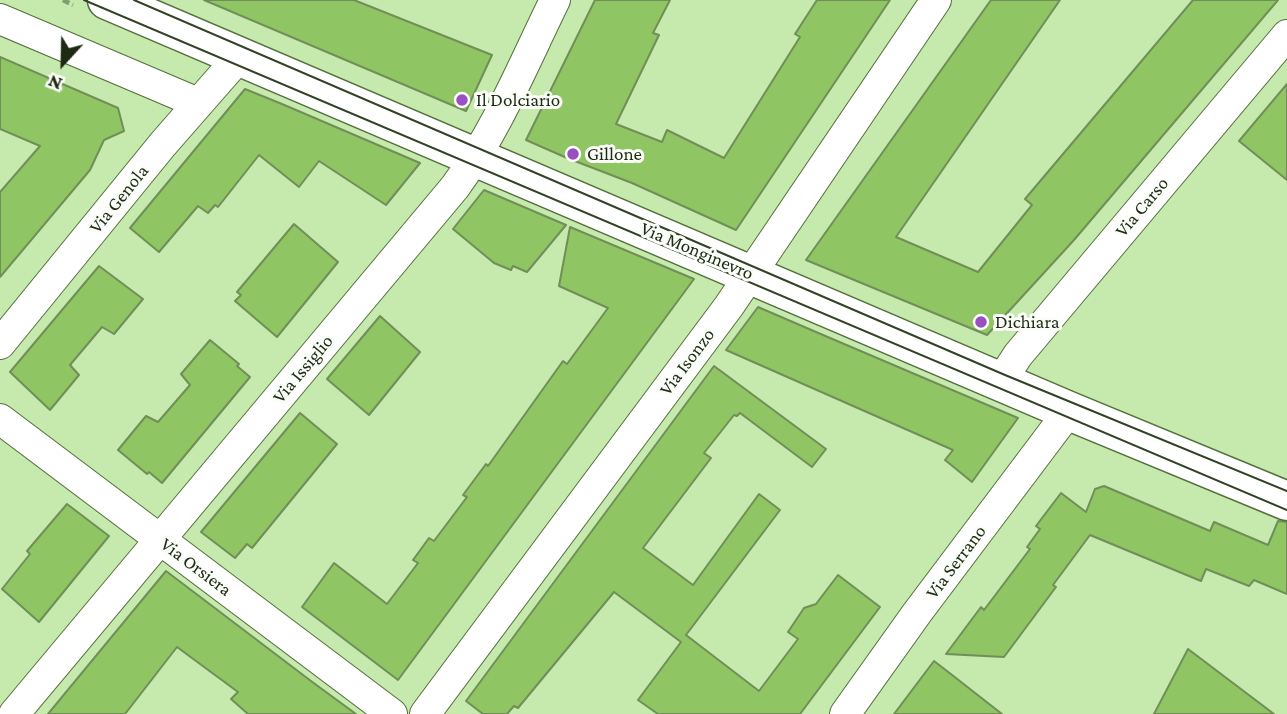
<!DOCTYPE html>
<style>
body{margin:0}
#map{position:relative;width:1287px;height:714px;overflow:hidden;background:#c6e9ad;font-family:"Crimson Pro",serif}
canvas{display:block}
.north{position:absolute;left:28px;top:28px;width:70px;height:70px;-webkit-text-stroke:5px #fbfef8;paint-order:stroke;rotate:202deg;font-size:19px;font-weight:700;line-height:28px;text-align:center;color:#1e2b14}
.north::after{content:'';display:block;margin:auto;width:24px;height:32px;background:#1e2b14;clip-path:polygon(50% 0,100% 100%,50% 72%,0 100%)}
</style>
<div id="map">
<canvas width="1287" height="714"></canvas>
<div class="north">N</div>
</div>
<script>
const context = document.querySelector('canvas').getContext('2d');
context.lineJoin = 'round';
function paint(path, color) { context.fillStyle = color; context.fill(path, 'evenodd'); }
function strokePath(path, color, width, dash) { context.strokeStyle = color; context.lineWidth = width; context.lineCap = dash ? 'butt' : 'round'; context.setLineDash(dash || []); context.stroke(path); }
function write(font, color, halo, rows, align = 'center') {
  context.font = font + ' "Crimson Pro",serif'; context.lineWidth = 6; context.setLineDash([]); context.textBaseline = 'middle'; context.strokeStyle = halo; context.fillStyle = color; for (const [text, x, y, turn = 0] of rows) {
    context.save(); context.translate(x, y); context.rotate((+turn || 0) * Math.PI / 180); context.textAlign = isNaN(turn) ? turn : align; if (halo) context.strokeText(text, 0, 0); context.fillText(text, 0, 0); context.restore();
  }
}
const building = new Path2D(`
 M204,0h150l138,55 -26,56z
 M595,0h75l-17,33 6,2 -43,89 46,18 5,-12 57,28 76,-121 -5,-3 22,-34h73l-154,230 -104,-47 -65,-25 -41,-18z
 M991,0h69l-164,237 82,35 54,-67 -7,-6 168,-199h85l-204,240 -87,95 -181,-75z
 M0,57l118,51 6,23 -20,9 -14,30 -90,107v-85l40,-46 -40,-17z
 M1287,84v96l-48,-39z
 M245,89l37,15 138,59 -34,42 -67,-44 -20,26 -40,-32 -41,52 -3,-2 -7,8 -10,-7 -39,46 -29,-24z
 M484,190l82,35 -39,47 -14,-6 -2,4 -17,-7 -41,-34z
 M294,224l44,38 -61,75 -42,-36 6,-6 -4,-3z
 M570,227l124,52 -296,401 -96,-73 32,-44 53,41 31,-41 -5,-3 16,-22 5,3 33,-44 -4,-2 23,-31 2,2 75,-105 4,3 41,-56 -49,-22z
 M99,266l44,33 -29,35 -12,-7 -32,38 9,10 -29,35 -40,-38z
 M758,307l58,25 202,86 -46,64 -27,-22 8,-10 -227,-100z
 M380,316l40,36 -51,63 -42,-36z
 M210,340l29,24 -2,2 13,11 -88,106 -13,-11 -2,2 -29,-24 28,-34 12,6 32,-37 -9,-11z
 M714,366l112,83 -14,18 -72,-54 -3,3 -3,-1 -30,38 7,5 -68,90 50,37 66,-91 21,16 -94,125 73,56 39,-52 -10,-7 16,-24 12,-4 22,-29 42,32 -80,107h-142l-20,-14 43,-58 -67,-50 -96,116 -4,-2 -7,8h-24l-17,-13z
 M300,413l37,31 -85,104 -5,-4 -12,14 -34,-26z
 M1104,486l106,45 4,-9 54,23 10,-24 9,1v72l-33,-14 -5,6 -43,-17 -5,12 -111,-46 -37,50 3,2 -52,70 -58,-3 35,-47 3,3 46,-61 -3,-2 13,-18 -4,-3 25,-33 25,19 9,-23z
 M67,504l42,32 -70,86 -37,-33 28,-35 -3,-3z
 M166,571l145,110 45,33h-108l-17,-15 7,-7 -61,-45 -52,67h-77z
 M1188,649l86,65h-120z
 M934,661l13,10 55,43h-108z`);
paint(building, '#90c564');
strokePath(building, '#708f58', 2);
const minor = new Path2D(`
 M0,19l198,84
 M0,344l163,-200 77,-88
 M1001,381l17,-26 269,-320
 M0,419l392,295
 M14,714l441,-527c42,-57 69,-124 100,-187
 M425,714l304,-408 207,-306
 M845,714l72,-101 152,-202`);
const tertiary = new Path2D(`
 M107,0l962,411 218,90`);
strokePath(minor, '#52703a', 32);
strokePath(tertiary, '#52703a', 41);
strokePath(new Path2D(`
 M63,0l10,5`), '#829d6f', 4.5, [7, 3.5]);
strokePath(minor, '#fff', 30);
strokePath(tertiary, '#fff', 38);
strokePath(new Path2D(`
 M84,0l1203,510
 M134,0l871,375 282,116`), '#324226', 2);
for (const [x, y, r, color] of [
 [462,100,7,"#9b50c2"],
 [573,154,7,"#9b50c2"],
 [981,322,7,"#9b50c2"]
]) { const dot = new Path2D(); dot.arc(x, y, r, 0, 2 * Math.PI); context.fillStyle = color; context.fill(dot); strokePath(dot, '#fbfef8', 2.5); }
write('19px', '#1e2b14', '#fbfef8', [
 ["Il Dolciario",476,100],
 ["Gillone",587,154],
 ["Dichiara",995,322]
], 'left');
write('19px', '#1e2b14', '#fbfef8', [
 ["Via Genola",119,199,-51],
 ["Via Carso",1142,207,-50],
 ["Via Monginevro",697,251,23],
 ["Via Isonzo",687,362,-53],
 ["Via Issiglio",303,369,-50],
 ["Via Serrano",956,562,-53],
 ["Via Orsiera",196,567,37]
]);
</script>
